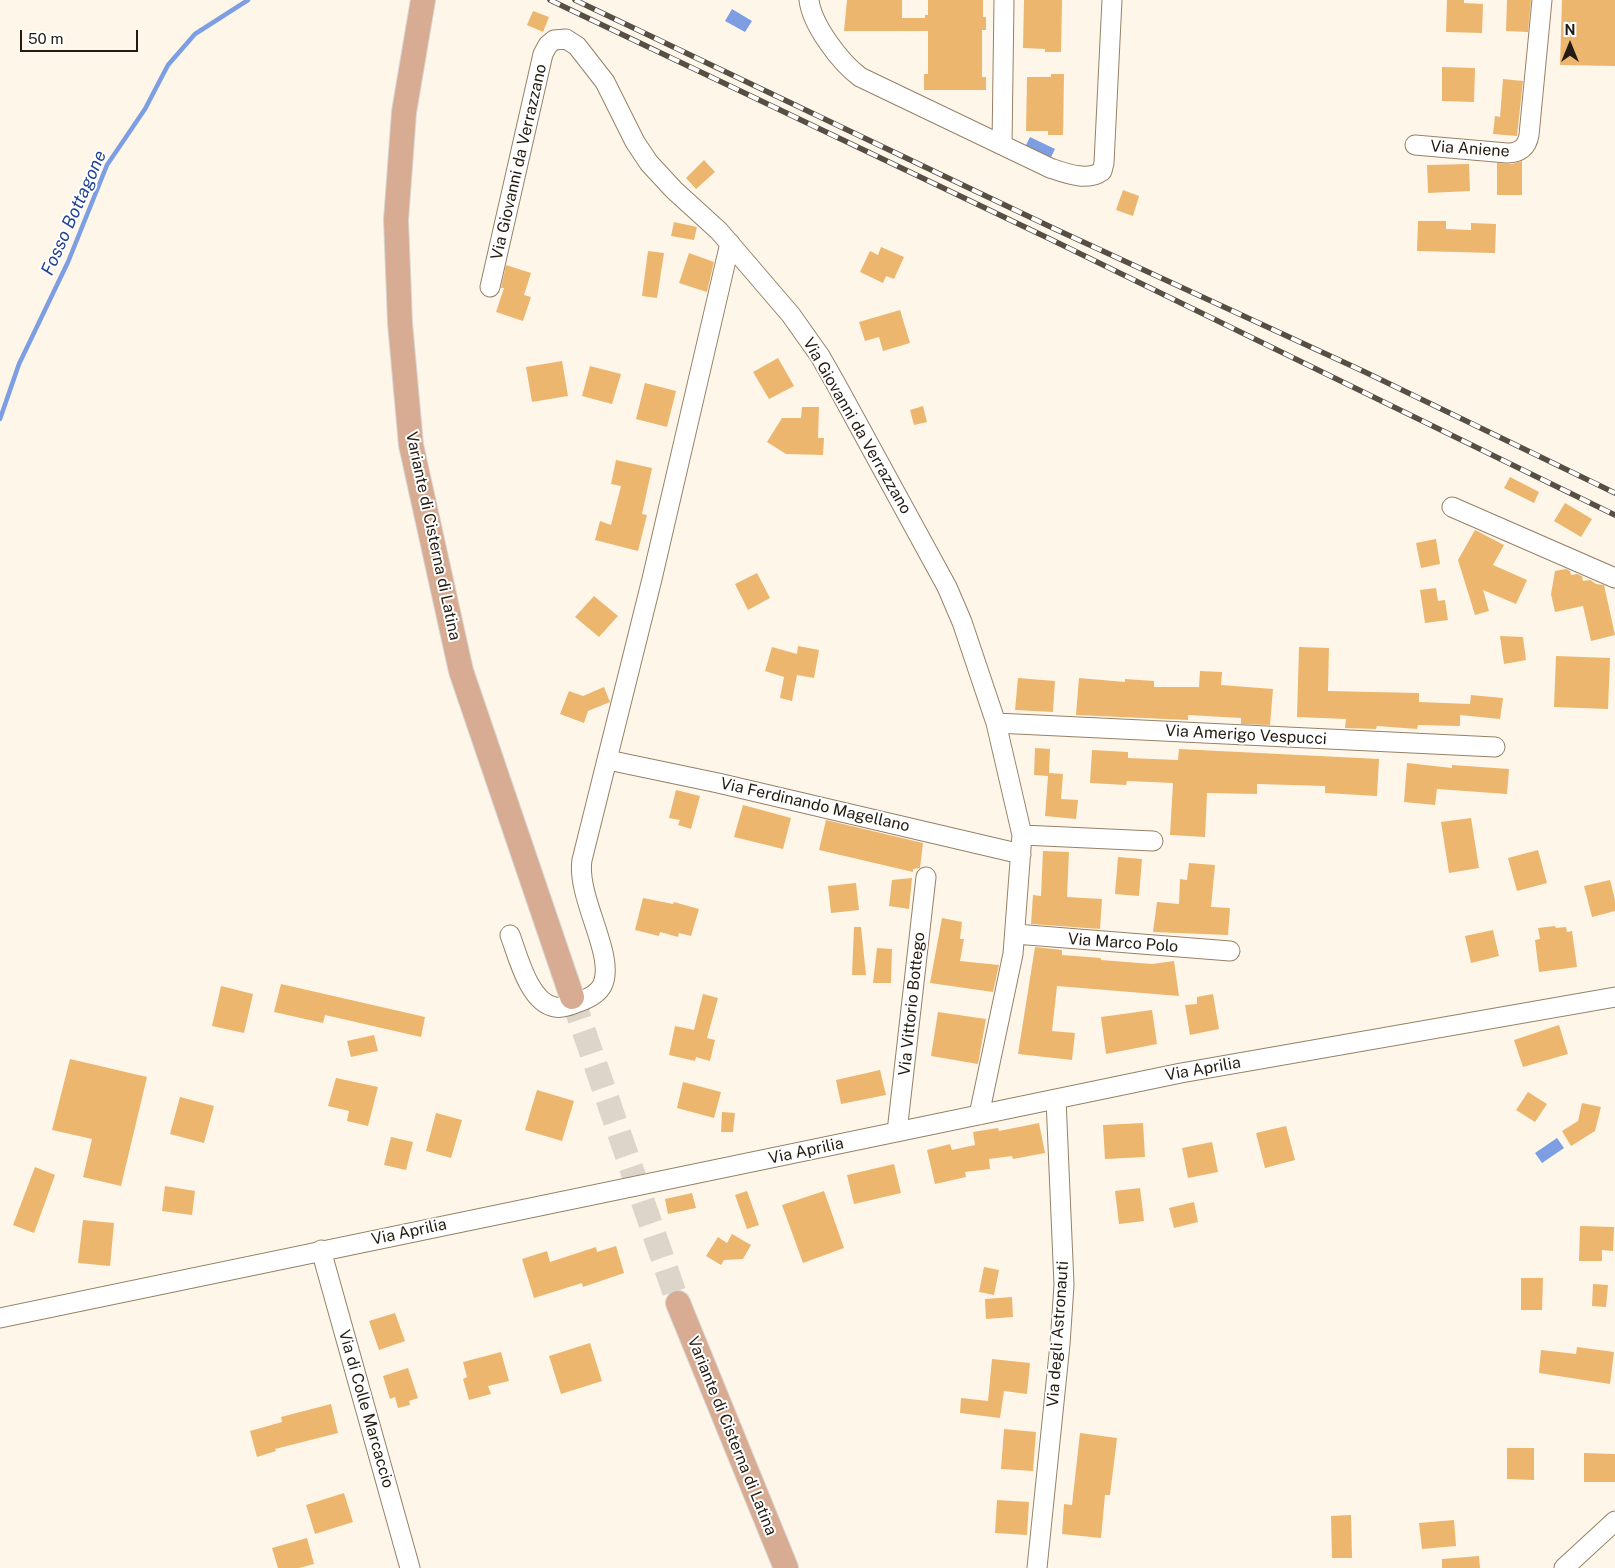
<!DOCTYPE html>
<style>
body{margin:0}
#map{position:relative;width:1615px;height:1568px;overflow:hidden;background:#fff6ea;font-family:"Public Sans",sans-serif}
canvas{display:block}
.north{position:absolute;left:1545px;top:20px;width:50px;height:50px;-webkit-text-stroke:4px #fff;paint-order:stroke;rotate:0deg;font-size:14px;font-weight:700;line-height:20px;text-align:center;color:#241c12}
.north::after{content:'';display:block;margin:auto;width:18px;height:22px;background:#241c12;clip-path:polygon(50% 0,100% 100%,50% 72%,0 100%)}
.scale{position:absolute;left:20px;top:30px;width:118px;height:22px;box-sizing:border-box;border:2px solid #241c12;border-top:0;padding-left:6px;font-size:15px;line-height:18px;white-space:nowrap;color:#241c12;-webkit-text-stroke:4px #fff;paint-order:stroke}
</style>
<div id="map">
<canvas width="1615" height="1568"></canvas>
<div class="north">N</div>
<div class="scale">50 m</div>
</div>
<script>
const context = document.querySelector('canvas').getContext('2d');
context.lineJoin = 'round';
function paint(path, color) { context.fillStyle = color; context.fill(path, 'evenodd'); }
function strokePath(path, color, width, dash) { context.strokeStyle = color; context.lineWidth = width; context.lineCap = dash ? 'butt' : 'round'; context.setLineDash(dash || []); context.stroke(path); }
function write(font, color, halo, rows, align = 'center') {
  context.font = font + ' "Public Sans",sans-serif'; context.lineWidth = 4; context.setLineDash([]); context.textBaseline = 'middle'; context.strokeStyle = halo; context.fillStyle = color; for (const [text, x, y, turn = 0] of rows) {
    context.save(); context.translate(x, y); context.rotate((+turn || 0) * Math.PI / 180); context.textAlign = isNaN(turn) ? turn : align; if (halo) context.strokeText(text, 0, 0); context.fillText(text, 0, 0); context.restore();
  }
}
paint(new Path2D(`
 M732,9l20,12 -7,11 -20,-11z
 M1030,137l25,12 -6,12 -25,-12z
 M1557,1138l7,10 -22,15 -7,-10z`), '#7d9ee3');
strokePath(new Path2D(`
 M0,419l19,-55 49,-102 39,-97 38,-56 23,-44 27,-31 53,-34`), '#7d9ee3', 4.5);
paint(new Path2D(`
 M847,0h55v18h23v-3h3v-15h55v17h3v13h-4v47h4v13h-62v-16h4v-43h-84z
 M1024,0h38l-1,52h-16v-3l-22,-1z
 M1447,0h17v3l19,1 -1,29 -36,-1z
 M1507,0h24l-3,32 -22,-1z
 M1562,0h53v66l-55,-1z
 M533,11l16,6 -6,15 -16,-7z
 M1442,67l33,1 -1,34 -32,-1z
 M1051,74h13l-1,61h-15v-4h-22l1,-54h24z
 M1503,79l20,2 -6,55 -24,-2 2,-18 5,1z
 M704,160l11,12 -19,17 -10,-11z
 M1522,161v34h-25v-32l15,1z
 M1469,164l1,27 -42,2 -1,-28z
 M1123,190l16,6 -6,20 -17,-6z
 M1418,221h28v8l25,1v-7l25,1 -1,29 -78,-2z
 M674,222l23,5 -3,13 -23,-4z
 M881,247l23,10 -10,22 -8,-3 -3,7 -23,-11 10,-21 8,4z
 M648,251l16,2 -7,45 -15,-2z
 M689,253l25,9 -7,30 -28,-9z
 M506,265l25,8 -7,22 7,2 -8,24 -27,-9 8,-24h-3z
 M900,310l10,33 -27,8 -4,-14 -14,4 -6,-19z
 M778,358l16,28 -25,13 -16,-27z
 M562,361l6,35 -36,6 -6,-35z
 M590,366l31,8 -9,30 -30,-8z
 M645,383l31,8 -9,36 -31,-8z
 M923,406l4,16 -13,3 -4,-15z
 M802,407h17l-1,31h6l-1,17 -37,-1 -19,-12 15,-24h19z
 M616,460l36,8 -10,46 5,1 -9,36 -43,-11 5,-19 11,4 10,-39 -10,-2z
 M1510,477l29,15 -5,11 -30,-15z
 M1565,503l27,16 -11,18 -27,-16z
 M1475,530l29,15 -11,20 34,15 -11,24 -33,-14 6,21 -14,4 -17,-55z
 M1436,539l4,25 -19,4 -5,-25z
 M1566,569l4,2 1,4 6,-1 5,2 1,5 7,-1 6,4 8,1 11,50 -24,6 -8,-35 -28,6 -4,-18 4,-23z
 M757,573l13,25 -22,12 -13,-26z
 M1436,588l2,13 7,-1 3,20 -23,3 -5,-33z
 M594,596l24,20 -19,21 -24,-20z
 M1500,636l23,1 3,23 -22,4z
 M798,646l21,4 -5,28 -17,-3 -5,26 -12,-3 4,-21 -19,-6 7,-24 25,7z
 M1299,647l30,1 -1,43 91,2v9l51,2 1,-9 32,3 -3,21 -40,-4v11l-42,-1 -1,4 -40,-3 -1,3 -31,-1 1,-9 -49,-2z
 M1556,656l54,2 -2,51 -54,-2z
 M1200,671l22,1 -1,13 52,4 -3,36 -29,-1v-6l-53,-3v5l-112,-5 3,-37 46,4v-3l29,2v6h45z
 M1018,678l37,3 -2,31 -38,-2z
 M604,687l6,15 -22,9 -4,12 -24,-9 9,-23 14,5z
 M1035,748l15,1 -1,24 14,1 -2,25 17,1 -2,19 -31,-3 3,-40 -14,-1z
 M1179,749l200,10 -2,37 -52,-3v-7l-68,-2v10l-50,-1 -2,44 -35,-2 3,-52 -46,-2 -1,4 -36,-2 2,-33 36,2v6l50,2z
 M1407,763l45,5v-3l57,4 -2,25 -70,-5 -2,16 -31,-3z
 M676,790l24,6 -9,33 -13,-4 2,-5 -11,-2z
 M743,805l48,13 -8,31 -49,-12z
 M1471,818l8,50 -30,5 -8,-51z
 M826,820l97,23 -3,25 -7,1v3l-94,-22z
 M1538,850l9,33 -30,8 -9,-33z
 M1043,851l26,1 -2,45 35,2 -2,30 -69,-5 2,-29 8,1z
 M1118,857l24,2 -3,37 -24,-2z
 M1189,863l26,2 -4,42 19,1 -2,27 -75,-3 4,-30 22,2 1,-25 7,1z
 M912,878l-3,31 -20,-3 3,-26z
 M1610,880l5,20v11l-23,6 -8,-31z
 M856,883l3,27 -28,3 -3,-27z
 M643,898l30,6 1,-2 25,7 -8,27 -12,-3 -1,4 -18,-5 -1,4 -24,-6z
 M942,918l20,4 -2,17h4l-4,22 39,4 -6,27 -63,-9z
 M1555,926l1,2 10,-1 1,5 5,-1 5,36 -38,5 -4,-32 5,-1 -2,-11z
 M854,927h7l5,48h-14z
 M1493,930l6,26 -28,7 -6,-27z
 M1035,947l27,3v5l39,3v2l51,4 22,-3 5,35 -122,-10 -5,45 23,2 -3,27 -54,-6z
 M877,948l15,1 -1,34h-18z
 M281,984l144,33 -4,20 -96,-22 -2,8 -49,-11z
 M221,986l32,8 -9,39 -32,-7z
 M703,994l15,4 -11,40 8,2 -5,21 -14,-4 -1,4 -26,-6 6,-29 19,4z
 M1213,994l6,35 -29,6 -5,-30 12,-1v-7z
 M1152,1010l5,34 -51,10 -5,-37z
 M938,1012l48,7 -8,45 -47,-8z
 M1559,1025l9,29 -45,13 -9,-27z
 M374,1035l4,16 -27,6 -4,-16z
 M70,1059l77,18 -26,109 -38,-9 9,-38 -40,-9z
 M880,1070l6,25 -45,9 -5,-24z
 M336,1078l42,9 -10,39 -21,-5 2,-10 -21,-5z
 M683,1082l38,10 -7,26 -37,-10z
 M537,1090l37,11 -12,40 -37,-11z
 M1528,1092l19,12 -12,18 -19,-12z
 M180,1097l34,9 -10,37 -34,-9z
 M1582,1103l19,4 -6,24 -24,15 -9,-15 16,-10z
 M722,1112l13,1 -2,19h-12z
 M436,1113l26,7 -11,38 -25,-7z
 M1039,1123l6,30 -32,6 -1,-3 -23,3 1,10 -25,3 1,5 -31,7 -8,-34 23,-6 2,6 23,-5 -2,-13 25,-4 1,3z
 M1143,1123l2,34 -40,2 -2,-34z
 M1286,1126l9,34 -30,8 -9,-35z
 M391,1137l22,5 -7,28 -22,-5z
 M1212,1142l6,30 -30,6 -6,-30z
 M894,1164l7,29 -47,11 -7,-29z
 M35,1167l20,8 -21,58 -21,-8z
 M165,1186l30,5 -3,24 -30,-4z
 M1140,1188l4,33 -25,3 -4,-33z
 M747,1191l12,34 -12,4 -12,-34z
 M824,1191l20,57 -41,15 -21,-58z
 M692,1193l4,15 -28,6 -3,-15z
 M1194,1202l4,20 -24,6 -5,-20z
 M83,1220l31,3 -4,43 -32,-3z
 M1580,1226l34,1 -1,24 -11,-1v11h-23z
 M732,1234l19,11 -8,14 -19,1 -3,5 -15,-9 12,-19 9,6z
 M616,1246l8,27 -41,14 -1,-4 -48,15 -12,-39 25,-8 3,11 46,-15 1,5z
 M984,1267l15,3 -5,25 -15,-3z
 M1521,1278h22l-1,32h-21z
 M1593,1284l15,1 -2,22 -14,-1z
 M1012,1297l1,20 -27,2 -1,-20z
 M395,1313l10,28 -26,9 -10,-29z
 M590,1343l12,38 -41,13 -12,-38z
 M1577,1347l37,5 -4,32 -71,-11 2,-23 35,4z
 M501,1352l8,29 -21,5 3,8 -22,6 -6,-21 4,-2 -4,-15z
 M992,1359l38,4 -3,31 -23,-3 -4,27 -40,-5 1,-15 27,3z
 M408,1368l10,30 -9,3 1,4 -12,3 -3,-11 -5,2 -7,-23z
 M331,1404l7,29 -63,16 1,2 -19,6 -7,-26 32,-9 -1,-5z
 M1004,1429l32,3 -3,39 -32,-2z
 M1080,1433l37,5 -7,57h-5l-4,43 -39,-4 2,-30 8,1z
 M1507,1448h27v32l-27,-1z
 M1584,1453l31,1v28h-31z
 M344,1493l9,29 -38,12 -9,-29z
 M997,1500l32,2 -2,33 -32,-2z
 M1351,1515l1,43h-20l-1,-42z
 M1454,1520l2,26 -34,3 -3,-26z
 M307,1538l7,26 -15,4h-21l-6,-20z
 M1479,1556l1,12h-38v-9z`), '#ecb66f');
strokePath(new Path2D(`
 M572,997l106,306`), '#ded5ca', 24, [24, 12]);
const minor = new Path2D(`
 M809,0c3,25 31,62 51,77l190,91c15,5 38,14 52,3l2,-8 8,-163
 M1002,145l2,-145
 M1415,145l92,8c13,0 20,-6 22,-18l13,-135
 M490,287l53,-233 5,-9 6,-5 12,-1 11,7 28,36 30,60 14,21 25,27 45,41 72,84 29,41 16,28 111,203 15,35 34,101 26,112 -9,119 -34,161
 M1452,507l163,71
 M996,723l499,24
 M608,760l110,23 303,71
 M1022,835l131,6
 M1015,934l215,17
 M510,935c8,21 19,68 45,72 9,2 20,-4 29,-7 7,-3 14,-7 18,-14 15,-29 -26,-88 -20,-126l70,-281 78,-336
 M897,1132l29,-255
 M321,1250l89,318
 M0,1318l1181,-245 434,-76
 M1037,1568l23,-224 4,-59 -8,-186
 M1564,1568l51,-47`);
const major = new Path2D(`
 M423,0l-19,112 -8,108 4,103 11,122 50,226 111,326
 M678,1303l108,265`);
strokePath(minor, '#968167', 21);
strokePath(major, '#d8d6d4', 26);
strokePath(minor, '#fff', 19);
strokePath(major, '#d7ac92', 24);
const rail = new Path2D(`
 M550,0l500,239 565,276
 M575,0l480,229 310,143 250,121`);
strokePath(rail, '#574f44', 5.5);
strokePath(rail, '#fff', 4, [11]);
write('16px', '#241c12', '#fff', [
 ["Via Aniene",1470,149,4],
 ["Via Giovanni da Verrazzano",519,162,-77],
 ["Via Giovanni da Verrazzano",857,426,60],
 ["Variante di Cisterna di Latina",433,536,78],
 ["Via Amerigo Vespucci",1246,735,3],
 ["Via Ferdinando Magellano",815,805,13],
 ["Via Marco Polo",1123,943,4],
 ["Via Vittorio Bottego",912,1004,-84],
 ["Via Aprilia",1203,1069,-10],
 ["Via Aprilia",806,1151,-12],
 ["Via Aprilia",409,1232,-12],
 ["Via degli Astronauti",1058,1334,-86],
 ["Via di Colle Marcaccio",366,1409,74],
 ["Variante di Cisterna di Latina",732,1436,68]
]);
write('italic 18px', '#234494', '#fff', [
 ["Fosso Bottagone",74,213,-66]
]);
</script>
